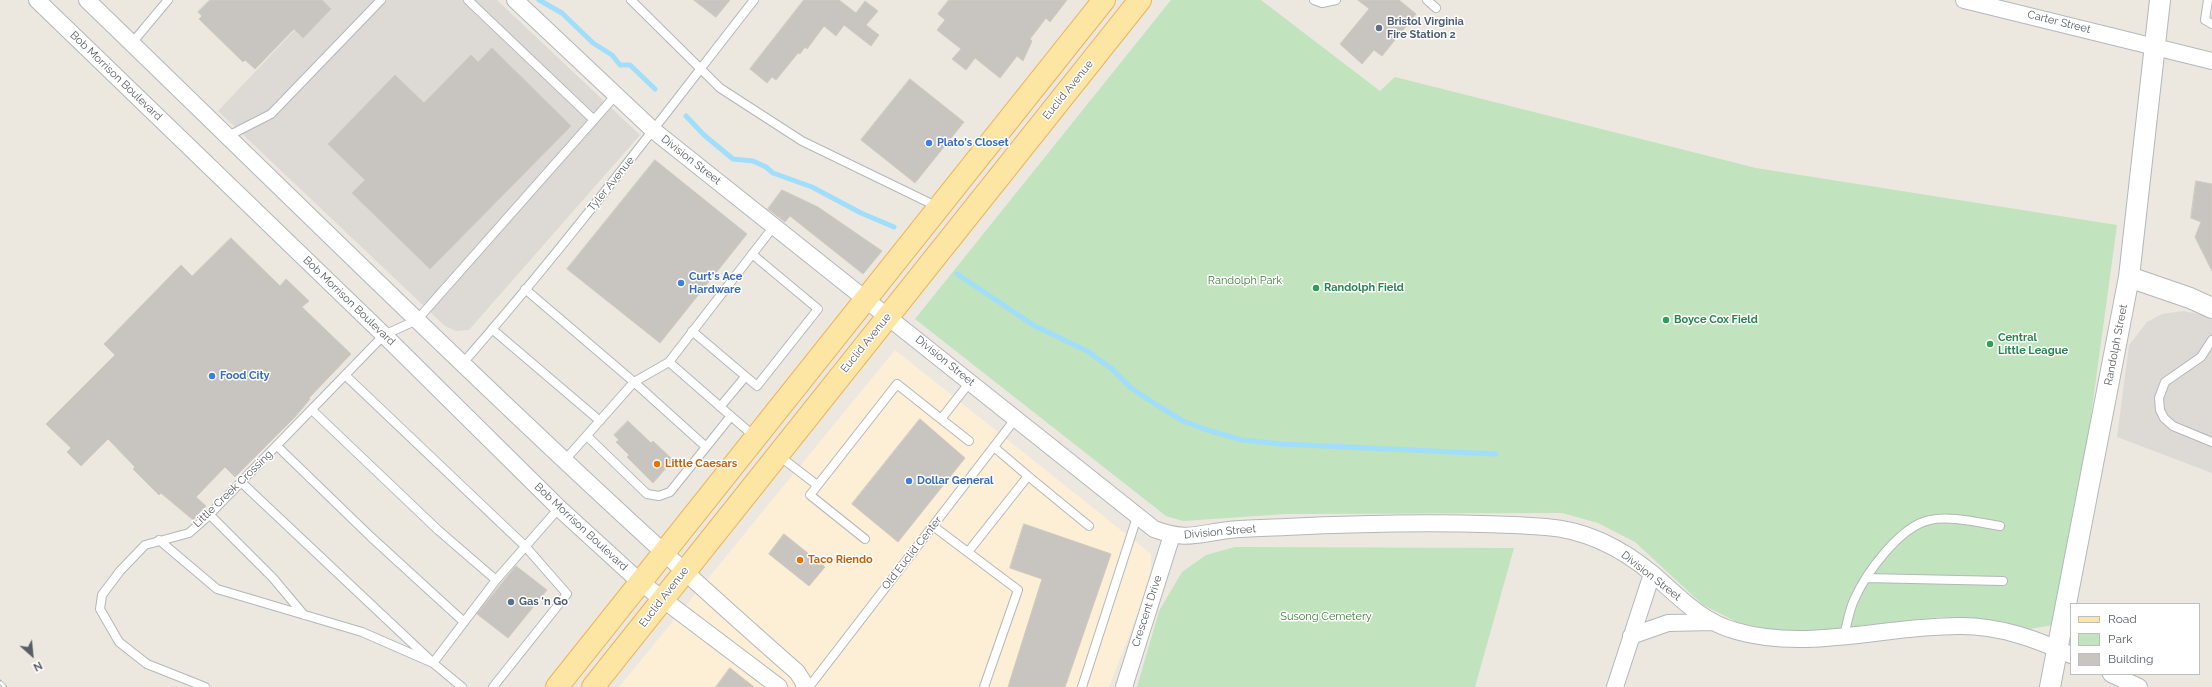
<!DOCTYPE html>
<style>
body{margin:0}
#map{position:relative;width:2212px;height:687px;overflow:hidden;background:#ece8e0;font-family:Raleway,sans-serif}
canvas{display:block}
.legend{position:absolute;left:2070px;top:603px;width:130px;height:72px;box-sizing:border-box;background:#fff;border:1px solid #bdbec0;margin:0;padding:5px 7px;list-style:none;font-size:12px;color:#595d61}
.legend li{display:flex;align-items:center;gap:8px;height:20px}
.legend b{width:20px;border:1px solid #bdbec0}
.north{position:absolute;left:12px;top:635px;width:40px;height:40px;-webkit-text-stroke:3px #fff;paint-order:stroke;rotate:153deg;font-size:11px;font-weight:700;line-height:16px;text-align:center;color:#595d61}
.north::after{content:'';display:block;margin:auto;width:14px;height:18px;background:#595d61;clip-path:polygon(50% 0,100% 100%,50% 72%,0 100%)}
</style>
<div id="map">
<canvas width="2212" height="687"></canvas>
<ul class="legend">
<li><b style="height:5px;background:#fde5a4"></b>Road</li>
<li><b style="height:11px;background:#c1e3bd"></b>Park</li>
<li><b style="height:11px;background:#c8c5c0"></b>Building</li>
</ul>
<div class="north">N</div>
</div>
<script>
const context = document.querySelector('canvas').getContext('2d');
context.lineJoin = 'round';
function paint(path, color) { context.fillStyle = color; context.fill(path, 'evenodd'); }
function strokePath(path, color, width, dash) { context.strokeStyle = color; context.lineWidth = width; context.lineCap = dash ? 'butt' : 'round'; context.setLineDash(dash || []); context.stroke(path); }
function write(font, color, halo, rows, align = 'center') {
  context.font = font + ' Raleway,sans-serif'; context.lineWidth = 3; context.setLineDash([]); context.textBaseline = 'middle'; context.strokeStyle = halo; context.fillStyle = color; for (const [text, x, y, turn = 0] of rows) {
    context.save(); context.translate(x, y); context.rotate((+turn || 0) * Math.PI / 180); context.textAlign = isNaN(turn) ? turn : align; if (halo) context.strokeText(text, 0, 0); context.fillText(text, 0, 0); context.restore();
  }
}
paint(new Path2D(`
 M895,350l256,204v25l-42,108h-490z`), '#fcefd5');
paint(new Path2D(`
 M323,0h174l143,135 -171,195 -13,1 -11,-5 -227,-215z
 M2184,311l28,6v156l-95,-36 12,-92 18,-23 15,-8z`), '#dddad5');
paint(new Path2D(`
 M1171,0h90l119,91 15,-14 361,91 361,57 -32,235 -32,165 -23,4 -53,-10 -36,-2 -137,15 -27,-1 -40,-9 -34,-17 -68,-63 -37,-19 -36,-10 -276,1 -103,7 -17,-5 -251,-197z
 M1235,547l279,1 -39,139h-338l22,-76 23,-39 24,-17z`), '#c1e3bd');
strokePath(new Path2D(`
 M539,0l23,13 31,30 19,12 8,10h10l25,24
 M686,116l18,19 29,24 20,2 13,6 7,6 39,14 49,26 33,14
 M957,274l76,51 54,26 25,18 19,19 24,16 28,17 24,9 35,10 39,4 215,10`), '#a0defc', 5);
const building = new Path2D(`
 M210,0h112l9,9 -28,29 -9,-9 -39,40 -10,-9 -2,2 -44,-43 3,-3 -4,-4z
 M694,0h36l-14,17z
 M804,0h35l17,13 9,-12 13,10 -12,14 13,10 -8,11 -27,-21 -8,11 -12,-10 -17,23 -2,-2 -5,7 -2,-1 -22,27 -4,-3 -5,6 -17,-14z
 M949,0h118l-17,22 -4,-4 -16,21 2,2 -9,20 -6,-5 -17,22 -25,-20 -9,12 -14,-11 9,-10 -24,-19 8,-10 -7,-6z
 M1358,0h41l17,14 -34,42 -8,-6 -12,14 -22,-20 29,-35z
 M492,48l79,78 -141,143 -78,-76 13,-13 -37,-36 67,-69 29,28 47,-48 7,7z
 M910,79l54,43 -49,61 -54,-43z
 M655,160l92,74 -87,109 -93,-74z
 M2196,181l16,3v87l-17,-34 6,-15 -10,-4z
 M782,190l36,17 64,44 -19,23 -73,-58 -5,6 -17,-13z
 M231,238l49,48 6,-7 23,22 -7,6 49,47 -42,44 1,1 -14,17 -61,61 -10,-10 -29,30 10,9 -13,14 -32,-27 -2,2 -26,-26 2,-2 -27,-28 -27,27 -14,-14 4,-4 -25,-24 69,-69 -11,-11 77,-79 11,11z
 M920,419l45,39 -67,84 -46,-38z
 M628,421l23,22 2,-2 20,19 -20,23 -26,-26 2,-2 -13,-13 3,-2 -5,-5z
 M1024,524l87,30 -46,133h-57l34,-108 -32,-11z
 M784,534l41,33 -16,19 -40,-32z
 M516,566l31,24 -39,48 -31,-24z
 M730,668l24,19h-38z`);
paint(building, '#c8c5c0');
strokePath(building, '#d0c9bf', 1);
const service = new Path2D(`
 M468,0l126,120
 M631,0l89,88 82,53 136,66
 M1314,0l8,3 14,-3
 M1427,0l9,8
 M2208,0l-3,20 7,4
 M132,43l36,-43
 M228,136l43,-22 110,-114
 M525,289l109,93 71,64
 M492,329l108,92
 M692,331l65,55 61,-77 -66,-55
 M2212,340l-11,17 -36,25 -6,16 1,12 4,8 9,8 39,16
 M462,364c103,-117 196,-241 292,-364
 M345,375l180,171 42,48 -74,93
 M720,407l25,-30
 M312,410l126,120 58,50
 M941,419l28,22
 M587,436l60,58 12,2 11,-4 61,-76
 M755,437l-86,-75 105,-136
 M277,446l94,91 93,85
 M778,455l39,30
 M565,460l69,-78 35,-20
 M1028,476l61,50
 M241,482l189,178
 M209,514l64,64 31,37
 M933,526l85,64 -34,97
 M865,539l-55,-44 87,-111 44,35 29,-37
 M159,540l58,49 145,43 71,31
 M968,552l60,-76 -34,-29
 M1866,578l137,3
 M1844,636c3,-12 5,-25 10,-36 12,-27 46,-74 76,-80 19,-5 50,3 70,6
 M205,687l-58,-23 -28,-22 -19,-33 2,-14 18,-24 25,-26 44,-12 17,-15 178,-183 33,-15 198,-224
 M462,687l-29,-24 63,-83 63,-72
 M809,687l207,-269
 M1082,687l55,-170`);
const minor = new Path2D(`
 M37,0l347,335 175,173 81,74 139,105
 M87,0c234,226 465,457 710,672l7,11v4
 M515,0l138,130 501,399c32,12 42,5 75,1 19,-2 38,-2 57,-3 86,-4 174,-6 260,0 41,3 77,22 108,48 25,22 48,47 82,56 73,21 151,-6 225,-5 39,0 75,13 110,29
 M1964,0l248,61
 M1631,636l37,-13 45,-1
 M2111,674l28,13
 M1124,687l48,-152
 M1615,687l37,-113`);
const tertiary = new Path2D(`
 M2129,277l61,21 22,10
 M2050,687l79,-410 31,-277`);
const primary = new Path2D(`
 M557,687l547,-687
 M593,687l547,-687`);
strokePath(service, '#b3b7bb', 10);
strokePath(minor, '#b3b7bb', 18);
strokePath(tertiary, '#b3b7bb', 22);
strokePath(primary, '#edb458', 24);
strokePath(service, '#fff', 8);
strokePath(minor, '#fff', 16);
strokePath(tertiary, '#fff', 20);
strokePath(primary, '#fde5a4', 22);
const rail = new Path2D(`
 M0,682l5,5`);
strokePath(rail, '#b0b1b1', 4.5);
strokePath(rail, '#fff', 3, [9]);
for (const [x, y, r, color] of [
 [1379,28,4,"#5c6f8a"],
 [929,143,4,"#3f7fe0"],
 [681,283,4,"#3f7fe0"],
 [1316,288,4,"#2e9e5b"],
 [1666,320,4,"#2e9e5b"],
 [1990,344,4,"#2e9e5b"],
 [212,376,4,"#3f7fe0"],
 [657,464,4,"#e8710a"],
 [909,481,4,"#3f7fe0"],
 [800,560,4,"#e8710a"],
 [511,602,4,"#5c6f8a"]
]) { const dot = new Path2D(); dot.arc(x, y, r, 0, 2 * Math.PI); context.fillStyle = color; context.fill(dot); strokePath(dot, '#fff', 1.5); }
write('bold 11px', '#4e5e75', '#fff', [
 ["Bristol Virginia",1387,22],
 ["Fire Station 2",1387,35],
 ["Gas 'n Go",519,602]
], 'left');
write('11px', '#595d61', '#fff', [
 ["Carter Street",2059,22,14],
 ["Bob Morrison Boulevard",116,76,44],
 ["Euclid Avenue",1068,90,-51],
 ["Division Street",691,160,38],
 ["Tyler Avenue",611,184,-51],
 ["Bob Morrison Boulevard",349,301,44],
 ["Euclid Avenue",866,343,-51],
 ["Randolph Street",2116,345,-79],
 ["Division Street",945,361,39],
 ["Little Creek Crossing",233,489,-44],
 ["Bob Morrison Boulevard",581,527,43],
 ["Division Street",1220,532,-5],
 ["Old Euclid Center",912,553,-52],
 ["Division Street",1651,576,38],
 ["Euclid Avenue",664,597,-52],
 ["Crescent Drive",1147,611,-72]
]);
write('bold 11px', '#366cbe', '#fff', [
 ["Plato's Closet",937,143],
 ["Curt's Ace",689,277],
 ["Hardware",689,290],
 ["Food City",220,376],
 ["Dollar General",917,481]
], 'left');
write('11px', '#3b8336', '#fff', [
 ["Randolph Park",1245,281],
 ["Susong Cemetery",1326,617]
]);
write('bold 11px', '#27864d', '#fff', [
 ["Randolph Field",1324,288],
 ["Boyce Cox Field",1674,320],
 ["Central",1998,338],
 ["Little League",1998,351]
], 'left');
write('bold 11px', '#c56008', '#fff', [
 ["Little Caesars",665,464],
 ["Taco Riendo",808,560]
], 'left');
</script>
